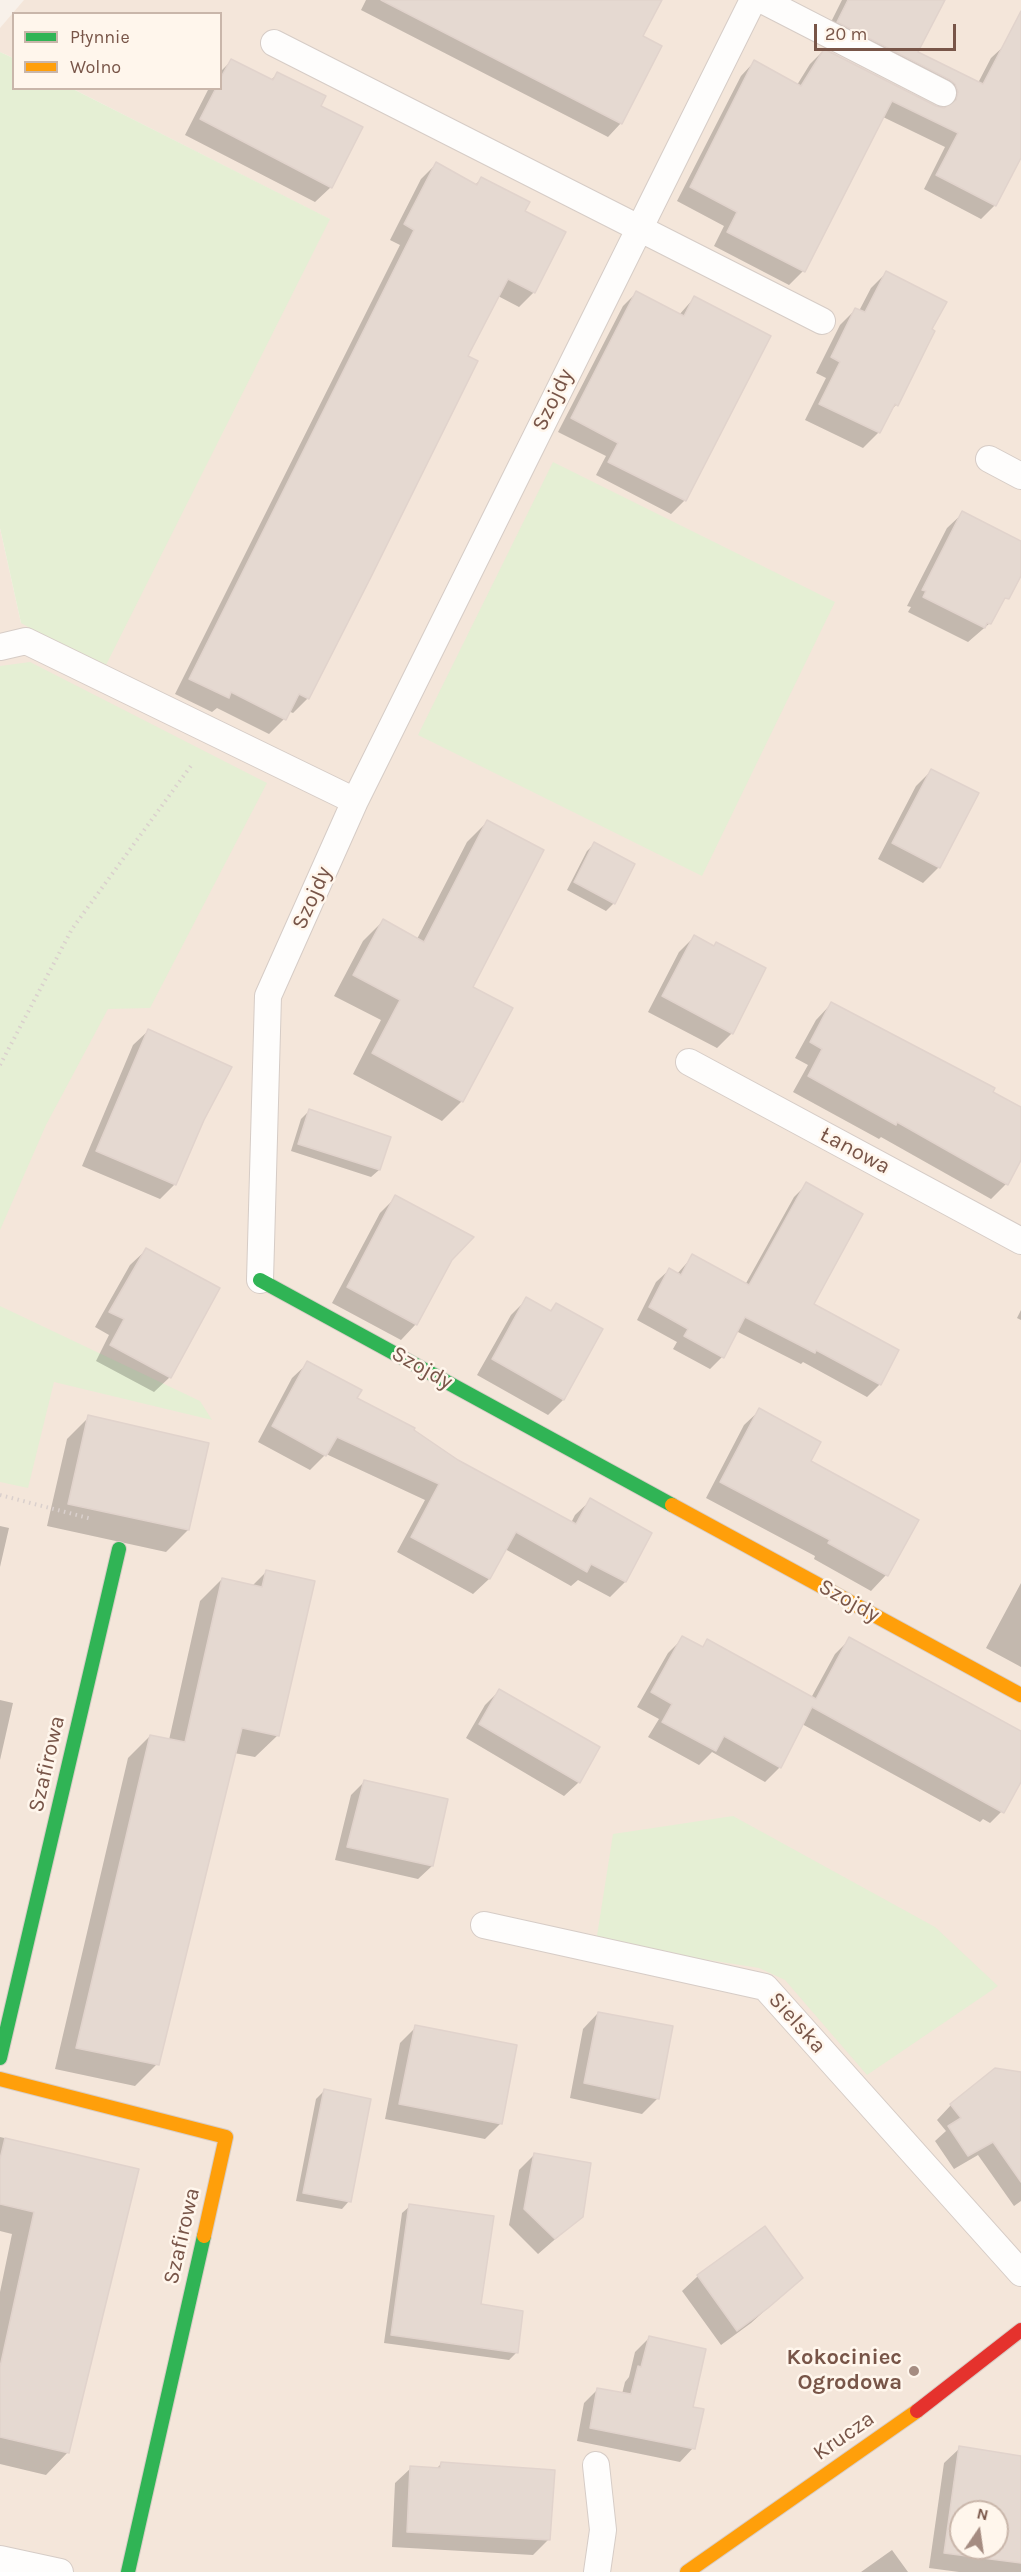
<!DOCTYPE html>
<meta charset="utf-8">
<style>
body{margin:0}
#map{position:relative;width:1021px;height:2572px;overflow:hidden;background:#f8f1ea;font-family:Karla,sans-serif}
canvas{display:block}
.legend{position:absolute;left:12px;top:12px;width:210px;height:78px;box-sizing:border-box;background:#fff6ec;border:2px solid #c9b6aa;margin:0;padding:8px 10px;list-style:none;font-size:18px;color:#785548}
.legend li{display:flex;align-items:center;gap:12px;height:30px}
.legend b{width:30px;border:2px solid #c9b6aa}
.north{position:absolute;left:949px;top:2500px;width:60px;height:60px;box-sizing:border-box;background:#fff6ec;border:2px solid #c9b6aa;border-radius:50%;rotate:13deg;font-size:16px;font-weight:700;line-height:24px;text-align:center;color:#785548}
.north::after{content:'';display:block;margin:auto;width:21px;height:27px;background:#a58c81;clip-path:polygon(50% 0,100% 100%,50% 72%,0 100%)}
.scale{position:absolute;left:814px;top:24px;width:142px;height:27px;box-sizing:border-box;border:3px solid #785548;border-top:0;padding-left:8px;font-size:18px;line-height:21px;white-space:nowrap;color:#785548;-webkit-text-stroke:4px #fff6ec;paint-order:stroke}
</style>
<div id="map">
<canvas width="1021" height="2572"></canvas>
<ul class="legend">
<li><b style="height:8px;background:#30b455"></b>Płynnie</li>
<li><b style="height:8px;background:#ff9f0a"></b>Wolno</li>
</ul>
<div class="north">N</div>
<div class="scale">20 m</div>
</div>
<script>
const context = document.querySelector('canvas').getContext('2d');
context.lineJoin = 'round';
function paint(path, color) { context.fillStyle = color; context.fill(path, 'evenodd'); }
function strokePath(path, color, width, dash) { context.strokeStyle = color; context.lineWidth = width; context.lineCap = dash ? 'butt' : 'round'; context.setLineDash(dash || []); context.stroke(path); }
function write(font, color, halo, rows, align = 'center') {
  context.font = font + ' Karla,sans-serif'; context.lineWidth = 5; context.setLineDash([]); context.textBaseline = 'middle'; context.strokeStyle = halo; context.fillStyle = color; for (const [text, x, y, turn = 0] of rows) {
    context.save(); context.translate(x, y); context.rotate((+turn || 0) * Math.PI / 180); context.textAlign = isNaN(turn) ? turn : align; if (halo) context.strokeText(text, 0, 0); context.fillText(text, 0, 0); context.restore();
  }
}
paint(new Path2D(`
 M24,0h997v2572h-1021v-2044l21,95 308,-404 -256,-130 147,-1v-74h-206l-1,44 -13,-6v-24zM961,2512h36v36h-36z`), '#f4e6da');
paint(new Path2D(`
 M0,52l13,6 1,30 59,1 257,130 -226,450 -83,-46 -21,-95z
 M553,462l282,140 -133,274 -284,-141z
 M30,662l237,121 -117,225 -42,1 -62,116 -46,105v-564z
 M0,1306l200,95 12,19 -158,-38 -26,106 -28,-6z
 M733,1816l202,111 63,59 -131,89 -82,-95 -26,-12 -163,-26 17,-108z`), '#e5efd4');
paint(new Path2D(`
 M366,0h294l-19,37 -20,86 -13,14 -247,-127z
 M842,0h102l-28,53 62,30 13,-25 14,-13 16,8v104l-26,48 -14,14 -57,-30 21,-42 -62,-30 -80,154 -14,14 -75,-39 10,-20 -47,-25 64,-125 13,-14 43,23 13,-21 14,-14 112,58h9l-3,-9 -118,-63z
 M231,61l39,20 7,-7 42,32 12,81 -16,15 -130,-67 24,-47h11v-16z
 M436,164l39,21 7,-7 41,34 11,80 -15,15 -21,-11 -32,61 -158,341 -15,15 -5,-2 -4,8 -15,15 -52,-26 -5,4 -37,-18 225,-449 -10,-5 31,-61z
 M886,273l44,57 -34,75 -7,7 -10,20 -16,16 -58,-28 21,-42 -10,-5 24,-48 16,-16 3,2 12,-23z
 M636,293l43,22 15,-17 -9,202 -14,14 -75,-39 10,-19 -48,-24 65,-126z
 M963,513l58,30v17l-31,63 -22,19 -60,-30 3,-5 -4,-1 40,-78z
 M931,771l8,96 -16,16 -45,-24 38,-73z
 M488,821l-26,280 -20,20 -89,-47 28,-54 -47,-24 29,-55 20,-20 34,18 50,-97z
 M594,844l39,21 -19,38 -8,8 -39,-21 20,-39z
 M694,937l19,10 3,-3 16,89 -15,15 -69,-36 31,-60z
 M831,1004l190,105v48l-15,27 -15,15 -110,-62 -2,2 -86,-47 15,-27 -13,-7 21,-38z
 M148,1031l54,88 -27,65 -15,15 -78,-33 51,-121z
 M309,1111l80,26 -10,33 -8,7 -80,-26 10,-32z
 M807,1184l5,121 68,79 -13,13 -64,-35 -2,2 -65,-33 -14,26 -12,12 -37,-20 4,-7 -40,-22 19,-38 13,-12 8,4 16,-18 52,29 49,-88z
 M396,1197l55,62 -35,65 -15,16 -69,-37 48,-90z
 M146,1250l24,127 -16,15 -58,-31 13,-26 -14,-8 35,-62z
 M527,1299l22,13 7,-7 7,95 -15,15 -71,-40 34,-60z
 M1021,1310v10l-4,-2z
 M308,1363l47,36 57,32 45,30 114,62 4,-8 16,-15 59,34 -25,48 -15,15 -32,-17 -7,6 -66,-37 -16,30 -16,15 -76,-42 28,-52 -99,-46 -16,16 -52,-28 34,-64z
 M760,1410l49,52 108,58 -31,55 -15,16 -57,-32 1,-3 -109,-58 38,-73z
 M89,1417l99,113 -22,22 -119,-26 20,-87z
 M0,1526l9,2 -9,39z
 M266,1572l12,163 -23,22 -21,-4 -77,311 -22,22 -80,-17 73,-311 22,-22 19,4 31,-139 22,-22 30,7z
 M1021,1583v84l-35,-19z
 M683,1638l18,10 6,-7 104,57 24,-44 15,-15 171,94v45l-16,30 -15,15 -7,-4 -3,3 -178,-98 -22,43 -15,15 -53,-30 -13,13 -51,-28 11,-18 -22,-12 31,-54z
 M499,1691l99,56 -20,36 -14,13 -98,-58 19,-33z
 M0,1700l13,3 -13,57z
 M364,1782l82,18 -14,66 -14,13 -83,-19 16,-65z
 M598,2013l60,85 -16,16 -72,-16 13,-69z
 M416,2027l85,96 -16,16 -100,-20 15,-76z
 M1021,2083v118l-7,5 -36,-51 -24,14 -19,-28 11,-10 -9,-11 14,-15z
 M324,2091l25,110 -7,8 -46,-8 20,-102z
 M0,2137l137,33 -69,282 -22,23 -46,-11v-172l12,-58 -12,-3z
 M535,2154l47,62 -44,38 -29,-29 10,-55z
 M410,2206l69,100 37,47 -7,7 -125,-17 18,-130z
 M698,2276l103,2 -50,45 -30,22 -39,-54z
 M649,2338l42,70 2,40 -13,14 -103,-21 7,-38 14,-14 24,5 3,-12 4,-5 6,-25z
 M960,2448l61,9v115h-62l-30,-4 15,-105zM961,2512h36v36h-36z
 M441,2464l108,75 -16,16 -141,-8 3,-64 16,-15 25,1z
 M892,2550l16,22h-47z`), '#0003');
const building = new Path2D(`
 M381,0h281l-19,36 19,10 -40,78z
 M848,0h97l-27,52 65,32 38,-73v147l-25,48 -60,-31 22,-42 -66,-32 -87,171 -78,-40 10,-20 -47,-25 64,-127 47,26 23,-37 112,57 8,2 12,-8 2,-8 -3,-8 -5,-4 -113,-58z
 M231,59l42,21 4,-8 49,24 -5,10 42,21 -31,61 -132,-69 16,-31h4v-9z
 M436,162l41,23 4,-8 49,25 -5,9 41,21 -31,61 -27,-14 -40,77 10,5 -107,216 -62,122 -10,-5 -13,26 -55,-28 -2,6 -40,-19 225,-449 -10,-6z
 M886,271l61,31 -15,27 3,2 -8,16 -29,59 -3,-2 -15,29 -61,-29 21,-42 -9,-5 24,-49 10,4z
 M636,291l48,25 10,-20 77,40 -85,165 -78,-39 10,-19 -47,-25z
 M962,511l59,30v35l-12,23 -4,-1 -14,26 -4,-1 -2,5 -62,-31 3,-6 -4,-1z
 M931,769l48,24 -39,75 -48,-25z
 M487,820l57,30 -71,137 40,21 -50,94 -91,-49 28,-53 -47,-25 30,-56 41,23z
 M594,842l41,22 -20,40 -41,-22z
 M694,935l20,11 2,-4 50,26 -33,66 -71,-38z
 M831,1002l164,86 -2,4 28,15v53l-13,25 -111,-63 -1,3 -88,-49 14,-27 -12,-7z
 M148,1029l84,38 -28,53 -28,65 -80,-34z
 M309,1109l82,28 -11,33 -82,-26z
 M806,1182l57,32 -49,90 85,46 -18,35 -65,-35 -1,3 -70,-36 -21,41 -40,-22 4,-7 -39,-22 20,-39 12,7 11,-21 57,31z
 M395,1195l79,42 -22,23 -35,65 -70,-38z
 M146,1248l74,40 -49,90 -61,-33 14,-26 -15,-7z
 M526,1297l25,14 5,-8 47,26 -39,71 -72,-41z
 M307,1361l55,29 -5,8 58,30 -1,2 44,30 118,64 14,-26 62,35 -26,49 -35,-18 -4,8 -71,-40 -26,47 -79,-42 28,-53 -102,-47 -11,19 -54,-30z
 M759,1408l62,34 -10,19 108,59 -31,56 -60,-33 2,-3 -110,-58z
 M88,1415l121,28 -20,87 -121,-26z
 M266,1570l49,11 -36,155 -37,-8 -83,337 -83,-17 74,-313 35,7 37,-164 40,9z
 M682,1636l21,11 4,-8 109,60 33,-62 172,94v51l-17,31 -192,-106 -31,61 -57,-32 -8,15 -54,-29 10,-18 -21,-12z
 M499,1689l101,58 -20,36 -101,-59z
 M364,1780l84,19 -15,67 -86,-19z
 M598,2012l75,14 -14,73 -75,-16z
 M415,2025l102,20 -15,79 -103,-20z
 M995,2068l26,4v110l-28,-40 -25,14 -20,-30 13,-8 -11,-14z
 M324,2089l47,10 -20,103 -48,-9z
 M5,2138l134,31 -70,284 -69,-16v-70l34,-155 -34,-8v-45z
 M534,2153l57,10 -8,54 -28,22 -31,-30z
 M409,2204l85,12 -13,88 42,7 -5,42 -127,-18z
 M765,2226l38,52 -35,30 -31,23 -40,-56z
 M649,2336l57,13 -13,58 11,2 -9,40 -105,-21 7,-40 34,6 7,-28 3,1z
 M959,2446l62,10v107l-77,-10zM961,2512h36v36h-36z
 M441,2462l114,8 -5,70 -143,-8 3,-66 30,2z`);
paint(building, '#e5d9d1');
strokePath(building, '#e1d3cc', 1.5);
const lane = new Path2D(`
 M762,0l181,93
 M274,43l548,278
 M989,459l32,17
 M0,647l26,-6 329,160 -87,195 -8,284
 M355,801l398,-801
 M689,1062l332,179
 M484,1925l281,62 256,286
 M596,2465l7,65 -6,42
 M0,2559l60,13`);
const fast = new Path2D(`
 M260,1280l412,225
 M0,2058l119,-509
 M128,2572l76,-336`);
const slow = new Path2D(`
 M672,1505l349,190
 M0,2079l226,58 -22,99
 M687,2572l230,-161`);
const jam = new Path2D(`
 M917,2411l104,-81`);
strokePath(lane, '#d6ccc6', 28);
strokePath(fast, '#d8cdc6', 16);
strokePath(slow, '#d8cdc6', 16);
strokePath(jam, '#d8cdc6', 16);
strokePath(new Path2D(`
 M0,1065l72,-136 121,-166
 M0,1495l92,24`), '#dad0cd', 4, [1.5, 4.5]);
strokePath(lane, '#fefdfc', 26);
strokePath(fast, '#30b455', 14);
strokePath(slow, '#ff9f0a', 14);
strokePath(jam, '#e5322d', 14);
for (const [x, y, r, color] of [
 [914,2371,6,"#a58c81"]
]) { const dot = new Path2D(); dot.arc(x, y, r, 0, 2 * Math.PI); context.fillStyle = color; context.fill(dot); strokePath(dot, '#fff6ec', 2); }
write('22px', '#785548', '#fff6ec', [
 ["Szojdy",553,400,-64],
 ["Szojdy",312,898,-66],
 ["Łanowa",855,1151,28],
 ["Szojdy",422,1368,29],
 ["Szojdy",849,1601,29],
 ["Szafirowa",47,1764,-77],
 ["Sielska",797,2023,48],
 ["Szafirowa",182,2236,-77],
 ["Krucza",844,2436,-35]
]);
write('bold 22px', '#785548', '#fff6ec', [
 ["Kokociniec",902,2358],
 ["Ogrodowa",902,2383]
], 'right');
</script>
